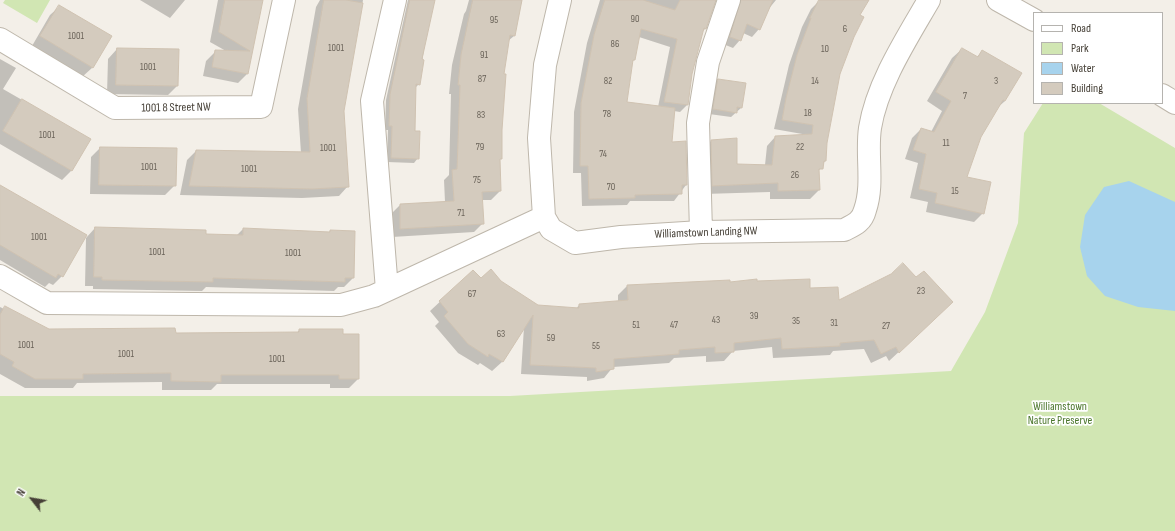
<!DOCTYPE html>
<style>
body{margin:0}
#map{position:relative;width:1175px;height:531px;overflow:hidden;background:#f3efe8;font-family:"Sofia Sans Condensed",sans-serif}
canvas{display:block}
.legend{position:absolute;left:1033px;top:12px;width:130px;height:92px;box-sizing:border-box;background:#fff;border:1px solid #b5b3af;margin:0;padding:5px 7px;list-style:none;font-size:12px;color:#464037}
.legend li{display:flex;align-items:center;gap:8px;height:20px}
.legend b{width:20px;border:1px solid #b5b3af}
.north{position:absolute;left:12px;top:479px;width:40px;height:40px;-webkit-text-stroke:3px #fff;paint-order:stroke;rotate:301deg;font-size:11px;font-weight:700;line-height:16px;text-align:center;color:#464037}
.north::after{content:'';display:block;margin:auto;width:14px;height:18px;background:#464037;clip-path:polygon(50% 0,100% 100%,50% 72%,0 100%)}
</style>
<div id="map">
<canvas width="1175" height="531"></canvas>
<ul class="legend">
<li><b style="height:5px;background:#fff"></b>Road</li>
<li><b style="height:11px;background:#d1e6b3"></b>Park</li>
<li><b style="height:11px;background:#a7d3ed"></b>Water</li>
<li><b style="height:11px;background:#d4cbbe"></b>Building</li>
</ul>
<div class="north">N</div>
</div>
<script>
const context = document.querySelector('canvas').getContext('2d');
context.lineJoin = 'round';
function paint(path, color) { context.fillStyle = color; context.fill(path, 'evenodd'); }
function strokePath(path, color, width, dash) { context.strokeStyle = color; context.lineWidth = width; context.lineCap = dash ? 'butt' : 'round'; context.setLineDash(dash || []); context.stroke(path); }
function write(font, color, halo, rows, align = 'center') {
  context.font = font + ' "Sofia Sans Condensed",sans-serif'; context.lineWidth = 3.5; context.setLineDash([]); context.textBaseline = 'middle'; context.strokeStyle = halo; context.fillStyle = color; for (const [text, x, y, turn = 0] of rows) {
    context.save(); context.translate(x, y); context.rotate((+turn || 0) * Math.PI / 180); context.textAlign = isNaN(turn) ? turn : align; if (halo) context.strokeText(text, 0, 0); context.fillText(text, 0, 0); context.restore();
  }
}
paint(new Path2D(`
 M5,0h45l-13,23 -34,-20z
 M1043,103h56l76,45v383h-1175v-135h510l441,-25 34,-59 33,-89 6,-90z`), '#d1e6b3');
paint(new Path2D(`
 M1129,181l46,21v109l-37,-4 -33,-11 -18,-20 -7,-29 5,-32 19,-28z`), '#a7d3ed');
paint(new Path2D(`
 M140,0h45l-15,18z
 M218,0h44l-15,74 -9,9 -35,-7 3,-15 10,-10h10l-16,-9z
 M320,0h43l-20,111 5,75 -9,10 -37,2 -122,-3 7,-35 9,-9 105,2 -3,-44 18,-102z
 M408,0h23l-12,84 -4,4 -1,44 4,26 -4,5 -27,-1 1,-32h-3l1,-30z
 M469,0h53l-8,36 -6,5 -5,33 -2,84 -2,3 1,30 -9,9h-10l2,23 -9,9 -82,5 -1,-23 9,-9 45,-3 -1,-22 5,-5 2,-81h-2l3,-29 12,-51 2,-3z
 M600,0h116l-11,29 -3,3 -11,42 -4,31 -7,7 -6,-1 -3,32 15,42 -12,16h-44l-3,4 -45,1 -1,-33h-8l1,-61 13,-69zM639,37l31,10 -12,60 -32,-4 5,-40 3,-3z
 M732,0h44l-9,11 -8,18 -7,8 -9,-4 -3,7 -7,8 -10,-4z
 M820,0l33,36 -14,37 -13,70 -1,18 -7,11 1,18 -9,9h-40v-7l-66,2 -1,-45 8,-8 25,24h29l2,-19 8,-9 33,-2 -34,-6 15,-64 13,-38 9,-18z
 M60,6l50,31 -18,31 -10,9 -50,-31 18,-31z
 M117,49l61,1 -1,36 -9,9 -61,-1 1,-35z
 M962,49l14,9 6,-7 23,50 -9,8 -16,27 -14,42 17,35 -9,9 -48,-10 2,-10 -18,-4 8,-35 -13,-4 7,-21 9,-9 10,3 11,-21 -15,-10 25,-43z
 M0,59l16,9 -13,21 87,50 -19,32 -9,9 -62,-36z
 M718,80l23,28 -10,9 -22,-3 5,-30z
 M100,148l75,37 -10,10 -75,-1 1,-37z
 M0,186l62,90 -9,9 -4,-2 -4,4 -45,-27z
 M95,228l141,8 7,-7 85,4 2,-2 24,1 -1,46 -9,9h-6l-4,4 -128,-4 -4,4 -109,-2v-3h-8l1,-48z
 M473,271l8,9 20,2 37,24 38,3 3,-4 39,-3v-7l9,-9 102,-5v2l27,-1 53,7 29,13 105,9 -54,50 -3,-5 -15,7 -7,-14 -31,2 -3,4 -57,3 -1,-11 -39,4 -9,10 -18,1v-6l-32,2 -5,5 -56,4 -9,11 -17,3v-4l-66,-3 3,-47 -22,35 -10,9 -12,-8 -2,2 -20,-12 -23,-27 4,-4 -9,-11z
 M0,307l48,23 127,4 122,-1 2,-3 43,5 16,44 -9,9h-19v-4h-113l-6,6h-49v-8l-85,1 -4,5h-48l-25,-14z`), '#0003');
const building = new Path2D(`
 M225,0h38l-15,74 -36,-7 3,-17 35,1 -31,-19z
 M324,0h22l17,3 -19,108 5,76 -37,2 -123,-3 7,-36 114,2 -3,-53z
 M410,0h25l-13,59 2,1 -4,25 -4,-1 -1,47h5l-1,28 -28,-1 1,-32h-3l1,-31z
 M473,0h49l-7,36 -5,-1 -6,39h2l-4,56v29h-2l1,32 -19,1 2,32 -84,5v-25l54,-3 -2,-31 5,-1 3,-84h-2l3,-30z
 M605,0h38l32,10 5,-10h36l-10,29 -2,-1 -12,46 -4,31 -24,-3 13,-63 -36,-10 -6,31h-2l-6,42 48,6 -3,34 14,-1 1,44h-5v9l-47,1v3l-46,1 -1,-33h-8l1,-63 13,-68z
 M741,0h32l-13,30 -13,-6 -6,17 -11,-4z
 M819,0h50l-9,15 4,2 -10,20 -14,37 -13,69 -1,18h-2l-1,8h-4l1,21 -42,1v-8l-66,3 -1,-46 26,-2v26l35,1 3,-29 37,-2 1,-9 -31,-5 4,-22 11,-43 14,-37h-1z
 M59,5l53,31 -19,32 -53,-32z
 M117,48l62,1 -1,37 -62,-1z
 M962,48l16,9 4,-7 40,23 -17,28 -2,-1 -22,37 -14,40 24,5 -7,32 -49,-11 2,-10 -18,-4 7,-35 -13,-4 8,-22 13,4 17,-31 -15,-9z
 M718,79l28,4 -4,25 -5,-1v6l-24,-4z
 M22,99l69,40 -19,32 -69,-40z
 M100,147l77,1 -1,38 -77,-1z
 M0,185l87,50 -24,42 -5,-3 -2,4 -56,-33z
 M95,227l111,3v4l37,1v-7l87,4v-2l25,1 -1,47h-9v4l-132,-4v4l-111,-2v-3h-8z
 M903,263l13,14 8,-6 29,31 -54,51 -3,-6 -15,7 -7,-14 -34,3v3l-58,3 -1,-11 -47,5v9l-19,1v-6l-36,3v4l-65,5v10l-18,3v-4l-66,-3 3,-50 -30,47 -14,-8 -1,3 -20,-13 -24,-28 4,-4 -9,-11 34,-31 8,8 10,-9 10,12 37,24 41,3v-4l49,-4 -1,-15 103,-5v2l27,-3v2l53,-2v9l28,-1 1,13 52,-26z
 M5,306l44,23 126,-1 1,5 123,-1v-3h44v5h16v45h-20v-4h-118v7l-50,-1v-8l-88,1v5h-48l-23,-13 2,-4 -14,-8v-39z`);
paint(building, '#d4cbbe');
strokePath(building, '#cfc2b1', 1);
const minor = new Path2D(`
 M395,0l-23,101 15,189 157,-73
 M560,0l-15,65 -6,73 5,79 7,12 24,14 46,-6 80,-5 143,-2c10,-5 18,-8 21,-20 9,-26 1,-55 5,-82 7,-44 37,-90 59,-128
 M998,0l36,20
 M0,39l115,69 146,-1 23,-107
 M1162,95l13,8
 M701,232l-3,-109 10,-61 21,-62
 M0,276l47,27 294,2 33,-9 13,-6`);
strokePath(minor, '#beb7ab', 24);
strokePath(minor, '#fff', 22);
write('10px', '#6a6359', null, [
 ["90",635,19],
 ["95",494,20],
 ["6",845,29],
 ["1001",76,36],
 ["86",615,44],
 ["1001",336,48],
 ["10",825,49],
 ["91",484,55],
 ["1001",148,67],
 ["87",482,79],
 ["82",608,81],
 ["14",815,81],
 ["3",996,81],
 ["7",965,96],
 ["18",808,113],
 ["78",607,114],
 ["83",481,115],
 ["1001",47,135],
 ["11",946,143],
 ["79",480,147],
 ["22",800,147],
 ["1001",328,148],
 ["74",603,154],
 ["1001",149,167],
 ["1001",249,169],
 ["26",795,175],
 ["75",477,180],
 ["70",611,187],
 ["15",955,191],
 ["71",461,213],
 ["1001",39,237],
 ["1001",157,252],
 ["1001",293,253],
 ["23",921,291],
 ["67",472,294],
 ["39",754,316],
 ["43",716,320],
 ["35",796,321],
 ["31",834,323],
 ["51",636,325],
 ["47",674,325],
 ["27",886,326],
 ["63",501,334],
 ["59",551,338],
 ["1001",26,345],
 ["55",596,346],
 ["1001",126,354],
 ["1001",277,359]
]);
write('12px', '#464037', '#fff', [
 ["1001 8 Street NW",176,108,-1],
 ["Williamstown Landing NW",706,233,-2]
]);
write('12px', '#4b762c', '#fff', [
 ["Williamstown",1060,407],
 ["Nature Preserve",1060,421]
]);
</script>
